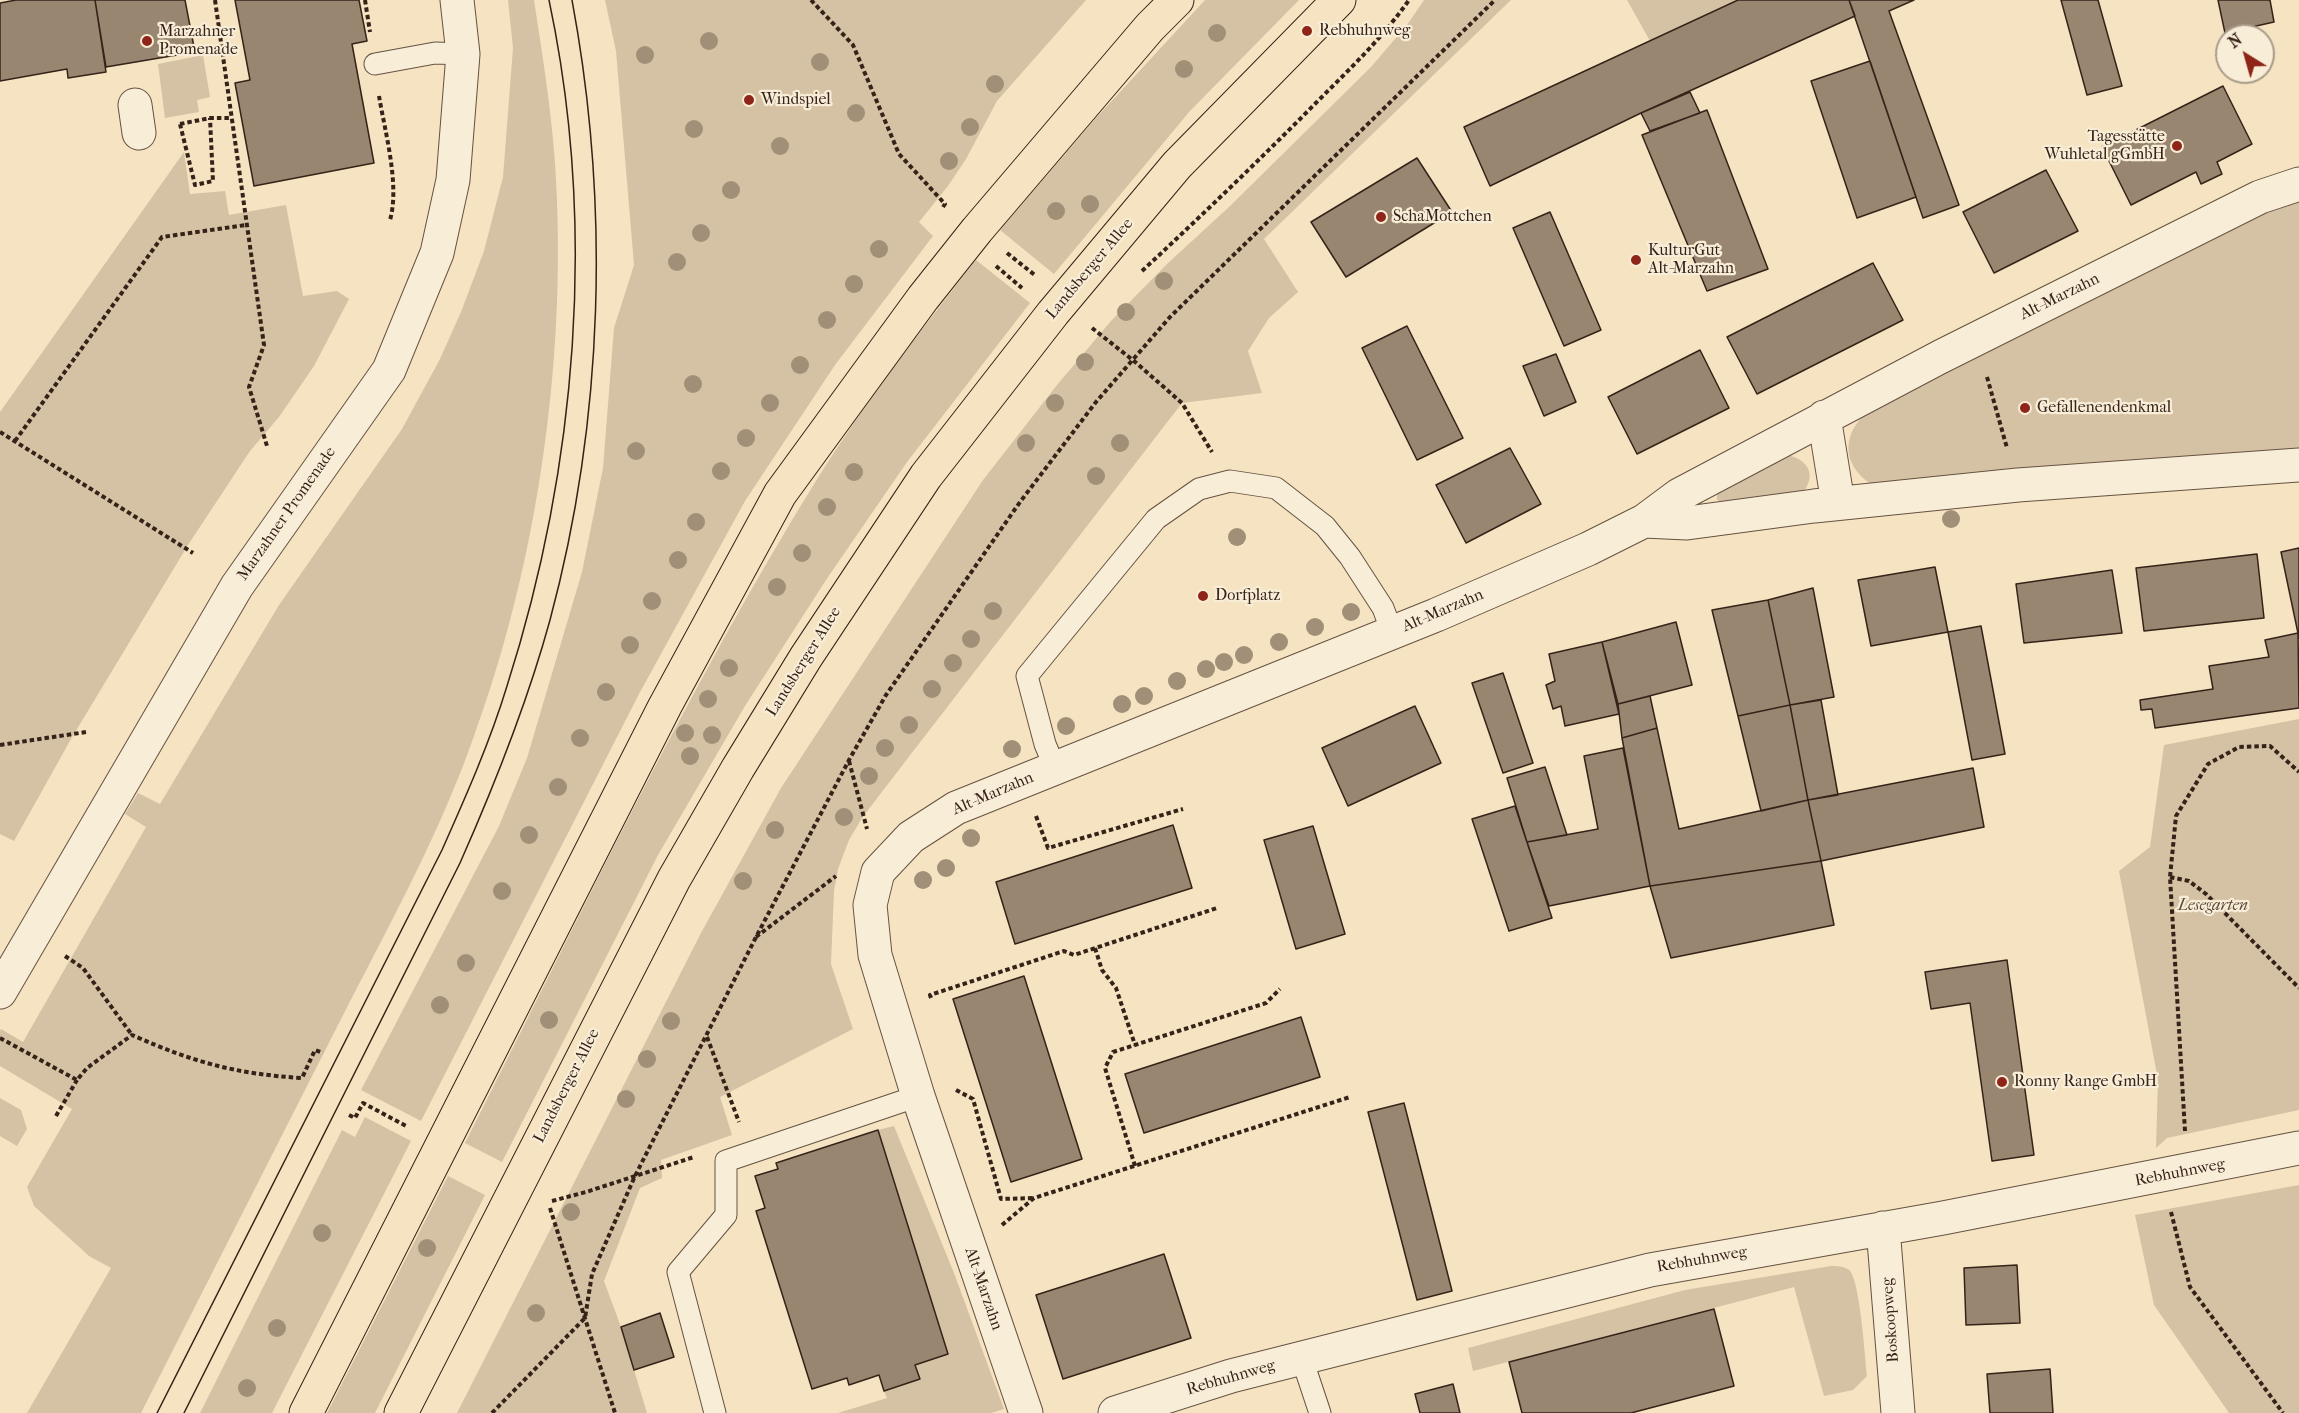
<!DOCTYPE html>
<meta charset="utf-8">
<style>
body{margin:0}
#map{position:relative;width:2299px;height:1413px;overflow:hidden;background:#f5e3c1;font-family:"IM FELL French Canon",serif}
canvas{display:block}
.north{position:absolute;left:2215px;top:24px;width:60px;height:60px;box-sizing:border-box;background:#f8edd7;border:2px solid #aa9c8b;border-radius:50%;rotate:323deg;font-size:16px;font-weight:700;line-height:24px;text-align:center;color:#362218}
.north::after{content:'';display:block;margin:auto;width:21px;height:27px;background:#8f2418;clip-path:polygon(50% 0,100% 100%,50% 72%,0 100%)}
</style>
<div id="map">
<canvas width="2299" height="1413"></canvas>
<div class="north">N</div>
</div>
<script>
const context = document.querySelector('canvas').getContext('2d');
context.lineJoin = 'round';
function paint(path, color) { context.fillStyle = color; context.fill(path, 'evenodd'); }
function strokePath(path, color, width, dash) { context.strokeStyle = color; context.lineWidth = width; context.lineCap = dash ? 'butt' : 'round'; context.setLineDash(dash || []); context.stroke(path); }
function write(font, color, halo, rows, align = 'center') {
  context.font = font + ' "IM FELL French Canon",serif'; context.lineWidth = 4.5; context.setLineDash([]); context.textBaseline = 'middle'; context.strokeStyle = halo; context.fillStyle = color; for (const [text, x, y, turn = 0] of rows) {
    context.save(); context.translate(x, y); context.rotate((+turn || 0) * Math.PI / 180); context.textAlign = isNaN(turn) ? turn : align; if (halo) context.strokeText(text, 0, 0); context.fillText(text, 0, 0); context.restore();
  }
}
paint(new Path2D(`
 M508,0h26c9,59 19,120 22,180 10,183 -19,384 -82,556 -35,100 -87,193 -135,287 -66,130 -132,260 -198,390h-114l84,-145 -22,-12 -55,-50 -7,-19 45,-78 -72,-43v-35l1,-2 22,13 123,-215 -21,-13 13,-21 22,11 119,-199 123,-176 38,-70 21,-47 23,-61 19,-74 10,-129z
 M605,0h481l-89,101 -31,58 -18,27 -29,36 14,14 -98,129 -90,136 -106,193 -218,427 -60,-31 138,-264 28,-68 55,-186 21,-104 11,-140 20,-63 -18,-214z
 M1205,0h94l-109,111 -136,163 -54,-44 96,-112z
 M1424,0h87l-247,239 34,53 -29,26 -21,33 14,42 -80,10 -271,351 -49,64 -13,22 -11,29 -4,22 -3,73 22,65 -133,68 12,38 -71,25 1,18 -22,10 -36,93 17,46 26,86h-190l244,-480 80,-145 202,-308 74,-95 54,-64 56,-57 62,-57 142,-140 36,-42z
 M1627,0h111l-88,41z
 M203,55l7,42 -13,3 2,12 -34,6 -7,-54z
 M184,152l6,42 35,-3 4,24 57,-10 17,91 34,-5 12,8 -35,67 -35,51 -29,34 -62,94 -117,194 -57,102 -14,-7v-422z
 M2299,202v249l-428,33c-30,-20 -29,-50 -3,-73l397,-198z
 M976,260l54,43 -123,159 -81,118 -81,126 -87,149 -156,307 -37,-19c114,-224 221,-453 354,-667 47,-75 102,-146 157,-216z
 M1783,454c23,4 35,18 20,39l-81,9 -5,-2v-9z
 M2299,719v391l-132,28 -11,10 2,-68 -39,-209 31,-24 14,-102z
 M0,1098l21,12 6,19 -10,17 -17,-10z
 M365,1117l46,24 -139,272h-72l142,-283 13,7z
 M894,1126l60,147 50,136 -13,4h-153l49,-15 -3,-7 35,-12 -4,-14 -37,-235z
 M448,1176l37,19 -110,218h-48z
 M2299,1185v228h-70l-75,-108 -19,-90z
 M1831,1266c6,0 13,0 18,4 11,9 16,88 18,106l-14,14 -29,6 -30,-109 -321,84 -5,-23 217,-58z`), '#d5c2a4');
const building = new Path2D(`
 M16,0h79l11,72 -38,6 -1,-9 -67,12v-78z
 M95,0h90l10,52 -89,15z
 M235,0h124l8,41 -15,3 22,119 -120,23 -19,-103 15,-3z
 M1738,0h111l6,16 -214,97 -151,73 -26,-59z
 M1849,0h65l-25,11 70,194 -36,13z
 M2061,0h37l24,86 -35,9z
 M2218,0h52l4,22 -49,11z
 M1870,61l46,136 -59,21 -46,-137z
 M2223,86l29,58 -35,18 5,12 -21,10 -5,-12 -65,33 -29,-58z
 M1690,92l10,21 -50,18 -9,-18z
 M1707,110l61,159 -61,22 -65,-156z
 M1417,158l35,54 -106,65 -35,-55z
 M2046,170l32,61 -84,42 -31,-61z
 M1550,212l51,118 -37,16 -51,-118z
 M1873,263l30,57 -146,74 -30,-57z
 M1407,326l56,112 -46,22 -55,-112z
 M1700,350l29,58 -92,46 -29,-57z
 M1556,354l20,48 -32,14 -21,-50z
 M1510,448l31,56 -75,39 -30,-58z
 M2299,548v90l-18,-86z
 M2257,554l7,64 -120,13 -8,-63z
 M1935,567l13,65 -77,14 -13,-66z
 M2112,570l10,63 -98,10 -8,-59z
 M1813,588l21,109 -44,8 -22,-105z
 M1768,600l22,105 -52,11 -26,-106z
 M1676,622l16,63 -74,19 -16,-62z
 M1981,626l24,128 -33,6 -24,-128z
 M2298,633l1,75 -144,20 -3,-19 -11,1 -1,-10 73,-11 -4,-23 60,-9 -4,-17z
 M1602,642l17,72 -54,12 -4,-20 -8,3 -7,-24 9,-4 -6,-27z
 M1503,673l30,90 -30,10 -31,-90z
 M1650,696l7,32 -35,10 -4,-34z
 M1821,700l17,95 -30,5 -18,-95z
 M1790,705l18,95 -47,11 -23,-95z
 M1415,706l26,57 -93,43 -26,-58z
 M1657,728l22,101 129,-29 13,61 -171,25 -28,-148z
 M1623,748l27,138 -101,20 -22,-64 71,-13 -14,-73z
 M1545,767l22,68 -40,7 -20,-64z
 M1973,768l11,59 -163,34 -13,-61z
 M1515,806l37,112 -43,13 -37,-112z
 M1173,825l19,63 -177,56 -19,-62z
 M1313,826l32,108 -49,15 -32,-109z
 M1821,861l13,64 -163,33 -21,-72z
 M2007,960l27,195 -42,6 -22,-158 -39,6 -6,-37z
 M1024,976l58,183 -71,23 -58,-183z
 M1301,1017l19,60 -176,56 -19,-59z
 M1404,1103l48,188 -35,9 -49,-188z
 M878,1130l70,224 -33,11 5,14 -36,12 -5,-16 -30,10 -2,-7 -35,11 -56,-178 9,-3 -10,-32 23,-7 -2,-6z
 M1164,1254l27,84 -128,41 -27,-84z
 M2017,1265l3,58 -54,2 -2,-57z
 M1714,1309l20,77 -103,27h-109l-13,-51z
 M660,1313l14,44 -40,13 -13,-43z
 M2050,1369l3,44h-63l-3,-39z
 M1453,1384l7,29h-40l-5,-19z`);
paint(building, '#998670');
strokePath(building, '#362218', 1.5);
const lane = new Path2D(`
 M375,64l60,-11 28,1
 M1055,768l-10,-24 -18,-68 129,-157 43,-30 31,-8 46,7 49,38 25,31 33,51 9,24
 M1302,1359l18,54
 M715,1413l-37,-141 48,-57v-54l192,-65`);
const street = new Path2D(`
 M135,105l4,28
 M1824,417l14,86
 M1644,521l43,2 127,-17 204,-21 281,-20
 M0,992l237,-406 152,-216 48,-117 16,-73 10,-126 -6,-54
 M1883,1228l15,185
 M1026,1413l-108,-317 -43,-141 -5,-50 8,-33 33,-35 45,-29 480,-193 152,-66 56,-28 35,-26 261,-138 320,-160 39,-13
 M1115,1413l116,-37 419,-106 293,-52 356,-70`);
const primary = new Path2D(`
 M306,1413l359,-707 115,-212 143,-196 54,-68 173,-203 27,-27
 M401,1413l273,-534 64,-111 68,-111 120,-181 127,-163 124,-148 162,-165`);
strokePath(lane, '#665242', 23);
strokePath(street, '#665242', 35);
strokePath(primary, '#362218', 35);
strokePath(new Path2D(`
 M215,0l49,345 -15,42 18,59
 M365,0l5,32
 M811,0l42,45 46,109 46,50 -2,3
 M379,96c6,36 21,89 11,124
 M180,124l15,61 18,-4 -3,-63
 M180,124l30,-6h21
 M1007,253l29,23
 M996,266l26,22
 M1142,271c55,-51 109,-103 162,-156 36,-37 75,-72 105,-115
 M1092,328l42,33 48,42 30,49
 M1987,377l20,71
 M0,432l193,121
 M15,441l147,-204 84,-12
 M0,745l86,-13
 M849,761l18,68
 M1036,816l12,32 135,-39
 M2170,877l19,4 17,13 93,94
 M756,937l80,-61
 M1095,948l7,22 14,18 19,57
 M65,956l18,12 49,67
 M931,998l-1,-3 134,-44 10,4 143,-47
 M707,1037l32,85
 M0,1038l77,42 10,-12 45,-33c61,27 103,39 170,43l13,-28 8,3
 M956,1090l17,9 28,100 32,-1
 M349,1115l6,3 8,-15 45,24
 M56,1116l21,-36
 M2185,1131l-15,-254 6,-61 32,-52 31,-17 31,-1 29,26
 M1135,1166l-30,-98 8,-16 153,-49 14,-14
 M552,1201l34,-9 108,-35
 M550,1208l65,205
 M2171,1212l19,75 93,126
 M1002,1225l32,-27 316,-101
 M492,1413l93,-95 7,-44 43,-98 120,-237 94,-179 37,-65 134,-193 76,-100 74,-85 325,-317`), '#362218', 4, [4.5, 3]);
strokePath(lane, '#f8edd7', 21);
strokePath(street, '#f8edd7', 33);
strokePath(primary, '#f5e3c1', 33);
strokePath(new Path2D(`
 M157,1413l285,-563c24,-54 48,-108 65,-164 70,-219 90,-460 42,-686
 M184,1413l276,-550c35,-79 67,-159 90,-243 54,-201 60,-416 22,-620`), '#362218', 1.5);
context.fillStyle = '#a28f77';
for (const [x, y] of [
 [1217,33],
 [709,41],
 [645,55],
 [820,62],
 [1184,69],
 [995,84],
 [856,113],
 [970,127],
 [694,129],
 [780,146],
 [949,161],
 [731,190],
 [1090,204],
 [1056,211],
 [701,233],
 [879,249],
 [677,262],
 [1164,281],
 [854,284],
 [1126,312],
 [827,320],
 [1085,362],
 [800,365],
 [693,384],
 [770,403],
 [1055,403],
 [746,438],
 [1026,443],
 [1120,443],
 [636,451],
 [721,471],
 [854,472],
 [1096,476],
 [827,507],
 [1951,519],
 [696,522],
 [1237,537],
 [802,553],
 [678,560],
 [777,587],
 [652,601],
 [993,611],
 [1351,612],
 [1315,627],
 [971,639],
 [1279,642],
 [630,645],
 [1244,655],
 [1224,662],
 [953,663],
 [729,668],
 [1206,669],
 [1177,681],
 [932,689],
 [606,692],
 [1144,696],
 [708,699],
 [1122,704],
 [909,725],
 [1066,726],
 [685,733],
 [712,735],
 [580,738],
 [885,748],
 [1012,749],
 [690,756],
 [869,776],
 [558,787],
 [844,817],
 [775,830],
 [529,835],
 [971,838],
 [946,868],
 [923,880],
 [743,881],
 [502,891],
 [466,963],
 [440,1005],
 [549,1020],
 [671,1021],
 [647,1059],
 [626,1099],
 [571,1212],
 [322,1233],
 [427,1248],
 [536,1313],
 [277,1328],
 [247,1388]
]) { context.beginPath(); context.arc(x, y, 9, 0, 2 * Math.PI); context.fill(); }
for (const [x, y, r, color] of [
 [1307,31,6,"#8f2418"],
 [147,41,6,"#8f2418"],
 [749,100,6,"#8f2418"],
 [2177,146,6,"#8f2418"],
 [1381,217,6,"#8f2418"],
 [1636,260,6,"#8f2418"],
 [2025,408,6,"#8f2418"],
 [1203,596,6,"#8f2418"],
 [2002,1082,6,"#8f2418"]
]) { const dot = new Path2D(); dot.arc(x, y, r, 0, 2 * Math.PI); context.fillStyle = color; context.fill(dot); strokePath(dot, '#f8edd7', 2); }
write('16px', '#362218', '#f8edd7', [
 ["Rebhuhnweg",1319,31],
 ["Marzahner",159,32],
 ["Promenade",159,50],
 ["Windspiel",761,100],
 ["Tagesstätte",2165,137,"right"],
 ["Wuhletal gGmbH",2165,155,"right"],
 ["SchaMottchen",1393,217],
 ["KulturGut",1648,251],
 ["Alt-Marzahn",1648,269],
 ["Gefallenendenkmal",2037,408],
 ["Dorfplatz",1215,596],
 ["Ronny Range GmbH",2014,1082]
], 'left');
write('16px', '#362218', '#f8edd7', [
 ["Landsberger Allee",1090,269,-50],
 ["Alt-Marzahn",2060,297,-26],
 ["Marzahner Promenade",287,514,-55],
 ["Alt-Marzahn",1443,611,-23],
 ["Landsberger Allee",804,662,-58],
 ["Alt-Marzahn",993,794,-23],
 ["Landsberger Allee",567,1086,-63],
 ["Rebhuhnweg",2180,1173,-11],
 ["Rebhuhnweg",1702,1260,-10],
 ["Alt-Marzahn",983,1289,71],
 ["Boskoopweg",1891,1320,-94],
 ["Rebhuhnweg",1231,1378,-16]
]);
write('italic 16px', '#5e4a3b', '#f8edd7', [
 ["Lesegarten",2213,906]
]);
</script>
